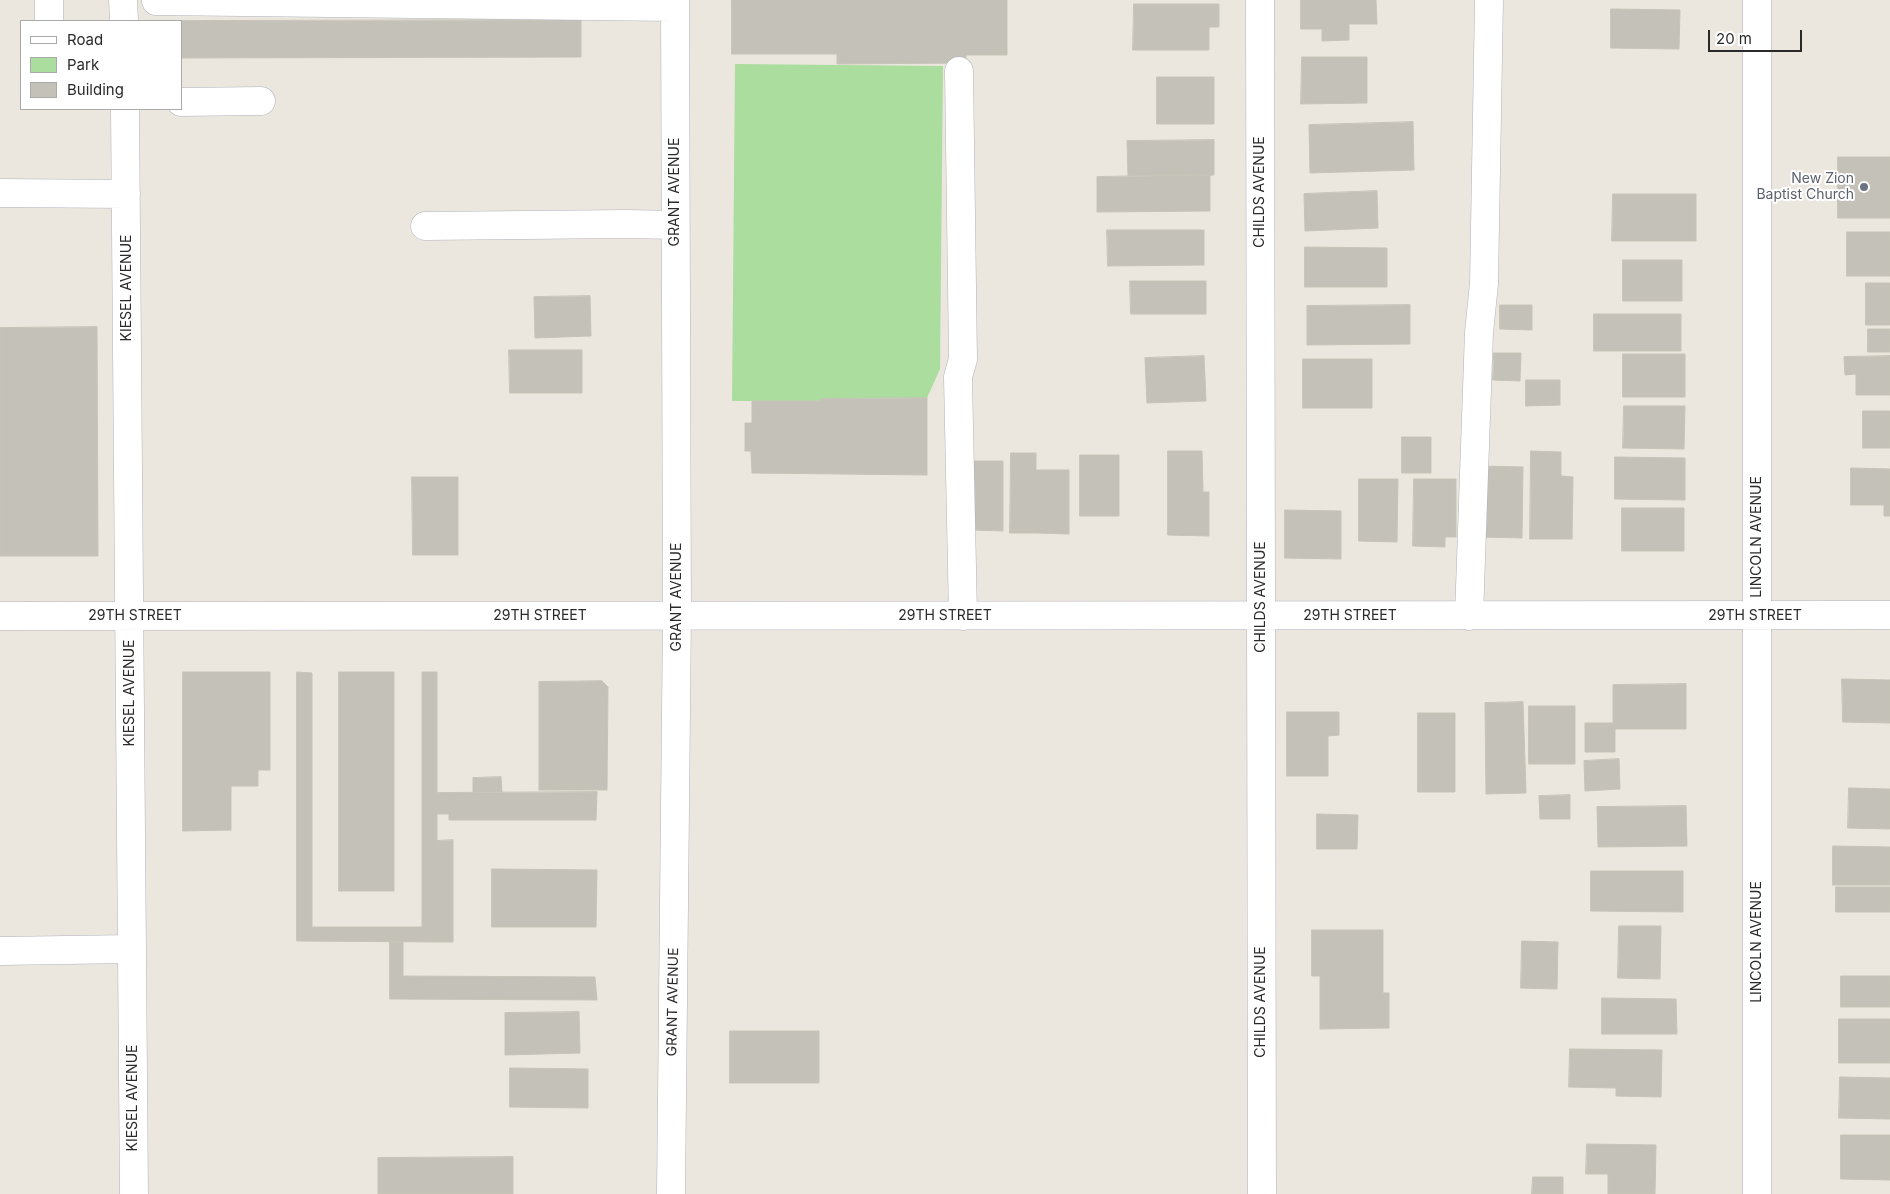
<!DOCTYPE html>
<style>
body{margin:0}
#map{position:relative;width:1890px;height:1194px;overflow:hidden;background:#ebe7de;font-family:Inter,sans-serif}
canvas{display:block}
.legend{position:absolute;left:20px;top:20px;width:162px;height:90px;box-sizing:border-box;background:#fff;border:1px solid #aaa;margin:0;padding:6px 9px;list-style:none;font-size:15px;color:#2a2a2a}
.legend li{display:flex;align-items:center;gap:10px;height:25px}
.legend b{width:25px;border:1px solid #aaa}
.scale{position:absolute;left:1708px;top:30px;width:94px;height:22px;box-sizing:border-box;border:2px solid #2a2a2a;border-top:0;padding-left:6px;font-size:15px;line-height:18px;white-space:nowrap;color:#2a2a2a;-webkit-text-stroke:4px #fff;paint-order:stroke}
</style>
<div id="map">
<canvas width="1890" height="1194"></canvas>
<ul class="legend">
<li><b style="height:6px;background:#fff"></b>Road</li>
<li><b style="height:14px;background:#abdd9e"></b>Park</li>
<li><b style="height:14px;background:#c4c1b9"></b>Building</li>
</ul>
<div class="scale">20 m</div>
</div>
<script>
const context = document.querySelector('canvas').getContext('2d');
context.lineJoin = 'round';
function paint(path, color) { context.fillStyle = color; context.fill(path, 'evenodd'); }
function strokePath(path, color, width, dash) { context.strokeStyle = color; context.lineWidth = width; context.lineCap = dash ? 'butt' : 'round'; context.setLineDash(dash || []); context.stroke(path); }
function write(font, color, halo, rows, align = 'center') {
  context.font = font + ' Inter,sans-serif'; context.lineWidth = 4; context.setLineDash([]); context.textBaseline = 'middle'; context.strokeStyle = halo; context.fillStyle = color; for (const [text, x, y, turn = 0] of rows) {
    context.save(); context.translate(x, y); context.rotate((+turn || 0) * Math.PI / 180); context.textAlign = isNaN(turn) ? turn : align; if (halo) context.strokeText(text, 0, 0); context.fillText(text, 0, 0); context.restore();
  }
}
paint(new Path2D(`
 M735,64l208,2 -3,303 -13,29 -106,1v2h-89z`), '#abdd9e');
const building = new Path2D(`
 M732,0h275v55h-41v8l-129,1v-10h-105z
 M1301,0h75l1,24h-28v16l-27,1v-12h-21z
 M1134,4h85v23h-10v23h-76z
 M1611,9l69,1 -1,39 -68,-1z
 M581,20v37l-400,1v-37z
 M1302,57h65v46l-66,1z
 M1157,77h57v47h-57z
 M1413,122l1,48 -104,3 -1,-48z
 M1214,140v35l-86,1 -1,-35z
 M1838,157h52v61h-52z
 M1210,175v36l-113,1v-35z
 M1377,191l1,37 -73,3 -1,-37z
 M1613,194h83v47h-84z
 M1107,230h97v35l-96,1z
 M1847,232h43v44h-43z
 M1305,247l82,1v39h-82z
 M1623,260h59v41h-59z
 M1130,281h76v33h-75z
 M1866,283h24v42h-24z
 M590,296l1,40 -56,2 -1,-41z
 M1410,305v39l-103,1v-39z
 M1500,305h32v25l-32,-1z
 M1594,314h87v37h-87z
 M97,327l1,229h-98v-228z
 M1868,329h22v23h-22z
 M509,350h73v43h-72z
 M1494,353h27l-1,28 -27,-1z
 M1623,354h62v43h-62z
 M1204,356l2,45 -59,2 -2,-45z
 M1890,356v39h-34v-21l-11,1 -1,-18z
 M1303,359h69v49h-69z
 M1526,380h34v25l-34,1z
 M927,398v77l-175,-2 -1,-22h-6v-28h7v-22h69v-2z
 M1624,406h61l-1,43 -61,-1z
 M1863,411h27v37h-27z
 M1402,437h29v36h-29z
 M1168,451h34l1,41h6v44l-41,-1z
 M1531,451l30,1v24l12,1 -1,62h-42z
 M1011,453h25v80h-26z
 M1080,455h39v61h-39z
 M1615,457l70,1v42l-70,-1z
 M967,461h36v70l-30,-1z
 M1480,466l43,1 -1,71 -43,-1z
 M1851,468l39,1v47h-6v-11h-33z
 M1036,470h33v64l-33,-1z
 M412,477h46v78h-45z
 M1359,479h39l-1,63 -38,-1z
 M1414,479h42v58h-11v10l-32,-1z
 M1622,508h62v43h-62z
 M1285,510l56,1v48l-56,-1z
 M183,672h87v98h-12v16h-27v44l-48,1z
 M297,672l15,1v254h110v-255h15v270l-140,-1z
 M339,672h55v219h-55z
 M1842,679l48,1v43l-47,-1z
 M602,681l6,6 -1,103h-68v-108z
 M1686,684v45h-71v23h-30v-29h28v-38z
 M1523,702l3,91 -40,1 -1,-91z
 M1529,706h46v58h-46z
 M1287,712h52v23l-11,1v40h-41z
 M1418,713h37v79h-37z
 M1619,759l1,30 -35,2 -1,-30z
 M501,777l1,15h-29v-14z
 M1849,788l41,1v40l-42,-1z
 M597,792l-1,28h-147v-6h-12v-21z
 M1570,795v24h-30l-1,-23z
 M1686,806l1,40 -89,1 -1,-40z
 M1317,814l41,1 -1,34h-40z
 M453,840v102h-16v-101z
 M1833,846l57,1v38h-57z
 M492,869l105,1 -1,57h-104z
 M1591,871h92v41l-92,-1z
 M1836,887h54v25h-54z
 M1619,926h42l-1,53 -42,-1z
 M1312,930h71v63h6v35l-69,1v-53h-8z
 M1522,941l36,1 -1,47 -36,-1z
 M390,942h13v34l192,1 2,23 -207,-1z
 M1841,976h49v31h-49z
 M1602,998l74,1 1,35h-75z
 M579,1012l1,41 -75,2v-42z
 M1839,1019h51v44h-51z
 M730,1031h89v52h-89z
 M1570,1049l92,1 -1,47 -45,-1v-8l-47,-1z
 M510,1068l78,1v39l-78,-1z
 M1840,1077l50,1v41l-51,-1z
 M1841,1135h49v45l-49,-1z
 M1587,1144l69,1 -1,49h-47v-20h-22z
 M513,1157v37h-135v-36z
 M1533,1177h30v17h-31z`);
paint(building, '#c4c1b9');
strokePath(building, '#c6c3b7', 1);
const minor = new Path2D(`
 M49,0v21
 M123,0l1,21
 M1260,0l2,1194
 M156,1l519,6
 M959,71l4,288 -5,18 5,239
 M181,102l80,-1
 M125,109l9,1085
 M0,193l126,1
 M425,226l202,-2 48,1
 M0,616l1890,-1
 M1469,616l10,-284 5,-48 5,-284
 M0,951l132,-2
 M671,1194l6,-579 -2,-615
 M1757,1194v-1194`);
strokePath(minor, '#b1b2bd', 29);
strokePath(minor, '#fff', 28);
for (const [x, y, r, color] of [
 [1864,187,5,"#6b7280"]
]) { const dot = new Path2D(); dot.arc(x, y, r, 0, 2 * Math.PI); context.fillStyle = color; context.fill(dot); strokePath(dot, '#fff', 2); }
write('14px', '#5b616d', '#fff', [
 ["New Zion",1854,179],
 ["Baptist Church",1854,195]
], 'right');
write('14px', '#2a2a2a', '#fff', [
 ["GRANT AVENUE",675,192,-90],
 ["CHILDS AVENUE",1260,192,-90],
 ["KIESEL AVENUE",127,288,-90],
 ["LINCOLN AVENUE",1757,537,-90],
 ["GRANT AVENUE",677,597,-90],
 ["CHILDS AVENUE",1261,597,-90],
 ["29TH STREET",135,616],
 ["29TH STREET",540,616],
 ["29TH STREET",945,616],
 ["29TH STREET",1350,616],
 ["29TH STREET",1755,616],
 ["KIESEL AVENUE",130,693,-90],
 ["LINCOLN AVENUE",1757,942,-90],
 ["GRANT AVENUE",673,1002,-89],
 ["CHILDS AVENUE",1261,1002,-90],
 ["KIESEL AVENUE",133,1098,-90]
]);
</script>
